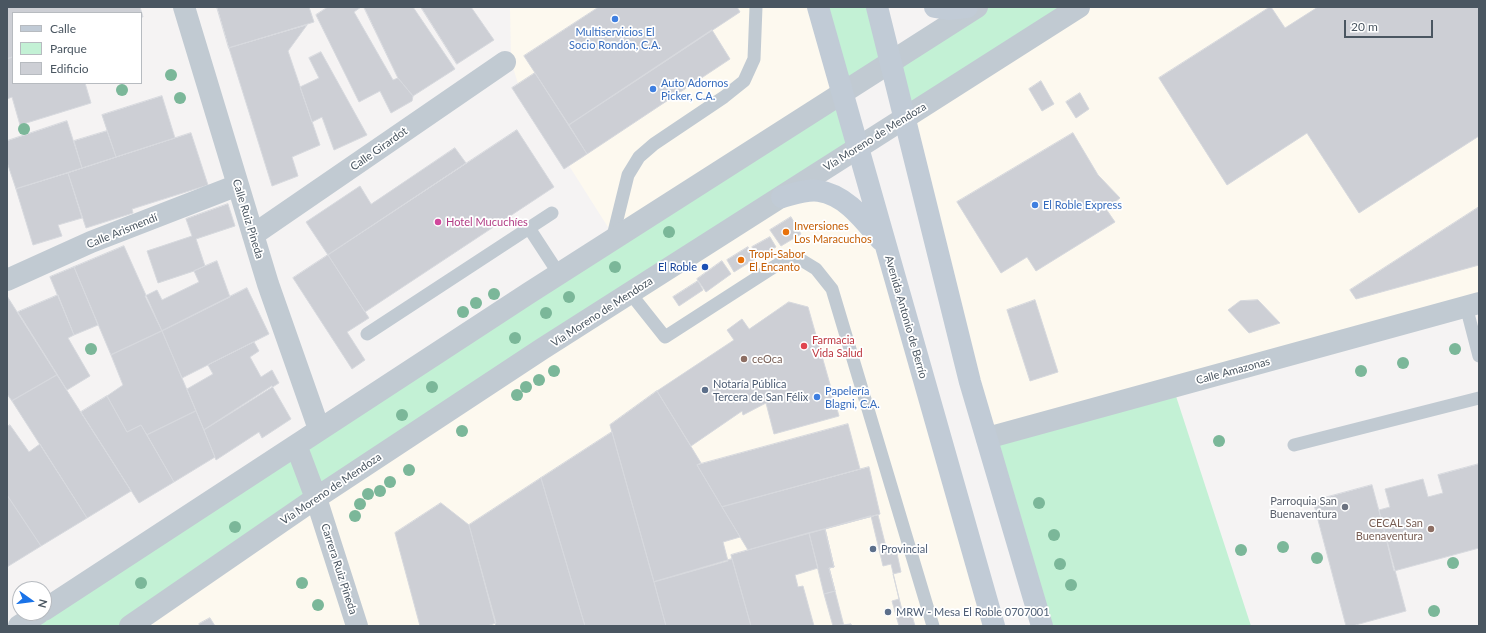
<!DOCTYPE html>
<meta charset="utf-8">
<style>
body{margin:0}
#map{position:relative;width:1486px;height:633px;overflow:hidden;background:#f5f3f3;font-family:Lato,sans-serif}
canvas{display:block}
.frame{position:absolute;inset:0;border:8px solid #4a5661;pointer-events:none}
.legend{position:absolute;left:12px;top:12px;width:130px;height:72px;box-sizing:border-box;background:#fff;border:1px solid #b7bbc0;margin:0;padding:5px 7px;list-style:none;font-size:12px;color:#4a5661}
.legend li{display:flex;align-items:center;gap:8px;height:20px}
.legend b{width:20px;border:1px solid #b7bbc0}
.north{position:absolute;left:12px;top:581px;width:40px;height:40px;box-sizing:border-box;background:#fff;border:1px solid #b7bbc0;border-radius:50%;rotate:104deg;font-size:11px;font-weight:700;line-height:16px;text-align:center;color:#4a5661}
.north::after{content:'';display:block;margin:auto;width:14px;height:18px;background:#1a73e8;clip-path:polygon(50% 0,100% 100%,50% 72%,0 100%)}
.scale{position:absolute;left:1344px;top:20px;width:89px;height:18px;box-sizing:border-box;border:2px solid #4a5661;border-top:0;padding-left:5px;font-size:12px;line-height:14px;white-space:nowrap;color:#4a5661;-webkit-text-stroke:3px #fff;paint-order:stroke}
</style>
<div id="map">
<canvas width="1486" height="633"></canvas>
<div class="frame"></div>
<ul class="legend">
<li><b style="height:5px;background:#c1cbd6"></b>Calle</li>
<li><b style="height:11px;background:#c3f1d5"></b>Parque</li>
<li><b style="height:11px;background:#cdcfd5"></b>Edificio</li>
</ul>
<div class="north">N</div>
<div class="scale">20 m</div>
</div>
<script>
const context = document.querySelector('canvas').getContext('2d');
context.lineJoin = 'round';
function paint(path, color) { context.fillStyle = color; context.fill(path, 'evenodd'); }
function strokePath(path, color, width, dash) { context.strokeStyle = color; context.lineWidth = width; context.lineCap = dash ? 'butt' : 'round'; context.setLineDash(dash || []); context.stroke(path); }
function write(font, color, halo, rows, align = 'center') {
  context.font = font + ' Lato,sans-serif'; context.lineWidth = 3.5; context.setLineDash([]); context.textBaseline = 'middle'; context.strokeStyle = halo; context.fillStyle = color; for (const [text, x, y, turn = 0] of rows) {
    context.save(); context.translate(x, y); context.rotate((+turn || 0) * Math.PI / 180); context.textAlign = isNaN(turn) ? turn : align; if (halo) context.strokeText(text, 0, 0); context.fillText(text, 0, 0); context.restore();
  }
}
paint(new Path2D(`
 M510,7h304l24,85 -225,143 -94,-148 -8,-26z
 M1079,7h400v296l-492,135 -82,-320z
 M819,191l67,54 108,381h-863l651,-429z`), '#fdf9ef');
paint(new Path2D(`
 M818,7h59l14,55 86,-55h102l-174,111 -14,-56 -48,31z
 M840,99l14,47 -724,480h-110z
 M1173,387l78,239h-209l-55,-188z`), '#c3f1d5');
const building = new Path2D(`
 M7,7h133l3,10h-2v-4h-128v44l-6,2z
 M217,7h92l5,15 -85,26z
 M328,7h33l-7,5 39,68 5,-2 15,18 -1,5 -21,12 -11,-22 -21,11 -43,-87z
 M364,7h49l42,62 -42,27 -15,-18z
 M421,7h50l23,33 -37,24z
 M599,7h138l3,5 -171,113 -45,-69z
 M1270,7h1l14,21 33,-21h161v129l-120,77 -52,-80 -80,52 -68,-107z
 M307,25l-19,26 32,94 -28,12 6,19 -26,10 -43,-138z
 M712,30l18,29 -143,95 -18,-29z
 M321,52l46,83 -33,15 -12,-33 -10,5 -12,-35 19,-9 -10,-20z
 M13,57v26h72l6,20 -71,22 -8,-28 -5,2v-40z
 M535,73l52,81 -23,15 -52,-81z
 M1041,81l13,23 -12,7 -13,-22z
 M1080,93l9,16 -13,9 -10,-16z
 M162,96l13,42 -59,19 -14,-42z
 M67,121l15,47 -66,21 -9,-27v-21z
 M517,130l37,57 -189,125 -37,-57z
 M107,131l9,26 -34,11 -8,-27z
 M191,133l17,52 -76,24 1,4 -47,15 -18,-55z
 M1073,133l25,42 22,23 -14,11 9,13 -79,49 -9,-14 -26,16 -44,-71z
 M455,148l11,15 -138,92 -22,-33 54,-36 11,18z
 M68,173l14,45 -24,7 4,11 -29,9 -17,-56z
 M228,204l7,22 -39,13 9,27 -11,5 -36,12 -11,-32 45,-15 -6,-17z
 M1479,207v58l-123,34 -6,-9z
 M791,217l10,17 -20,12 -11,-16z
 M770,237l6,10 -18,10 -6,-10z
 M124,246l38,85 -51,24 -37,-88z
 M748,247l7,12 -21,13 -7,-12z
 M328,255l41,63 -22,14 18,28 -13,9 -59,-91z
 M217,261l13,36 -68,34 -17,-35 12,-6 5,10 37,-18 -5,-11z
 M722,261l9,13 -25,18 -9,-13z
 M74,267l24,58 -24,10 -24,-58z
 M698,281l5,9 -24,16 -6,-9z
 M247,288l22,46 -87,44 -20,-47z
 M58,295l16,40 -6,3 22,38 -23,14 -49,-78z
 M7,296l50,79 -45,26 -5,-7z
 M1035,300l23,72 -28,9 -23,-71z
 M1258,300l22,23 -31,10 -21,-23 12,-9z
 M789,302l19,5 31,109 -65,18 -8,-31 -23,12 -1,-4 -51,35 -34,-55 77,-51 -7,-10 15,-11 7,10z
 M162,331l34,80 -49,24 -6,-10 -14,7 -20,-36 16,-11 -12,-30z
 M254,342l5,9 -9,6 11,20 11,-7 7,13 -75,47 -17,-41 26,-15 -5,-9z
 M57,375l74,116 -44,27 -75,-117z
 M272,386l19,33 -29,19 -3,-6 -43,28 -12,-30z
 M657,391l44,72 -4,2 43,72 -17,5 5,19 -74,21 -44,-157z
 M107,396l20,36 14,-7 33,57 -35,21 -58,-91z
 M196,411l19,46 -41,25 -27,-47z
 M848,424l12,45 -138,38 -25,-42z
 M10,425l19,27 11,-8 47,74 -46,28 -34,-51v-68z
 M612,432l42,150 12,44h-81l-44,-148z
 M1479,464v84l-85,23 -15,-61 11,-3 -5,-18 38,-10 5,18 15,-4 -5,-18z
 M869,467l11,47 -132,36 -26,-43z
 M541,478l44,148h-89l-27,-101z
 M1372,485l34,126 -54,15h-6l-33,-125z
 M7,495l34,51 -34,21z
 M441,503l28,22 27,98 -9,3h-67l-25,-93z
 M878,515l9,36 9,-2 5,23 -8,2 10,40 8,-2 4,14h-64v-2l-18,2 -9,-32 11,-3 -6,-23 5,-1 -9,-38z
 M871,516l12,50 8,-2 8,35 -7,2 7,25h-48v-2l-7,2 -15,-58 5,-1 -9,-38z
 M825,529l9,38 -5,1 6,23 -11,3 -15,-61z
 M809,533l9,35 -23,7 3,12 5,-1 11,40h-63l-20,-71z
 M732,559l19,67h-85l-12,-44z
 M210,618l5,8h-15l-1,-2z`);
paint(building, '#cdcfd5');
strokePath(building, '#d7d9de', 1);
strokePath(new Path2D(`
 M529,228l30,46
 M612,240l16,-65 11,-18 15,-13 70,-47 20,-16 10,-22 2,-52
 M630,293l35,44 118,-76 15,-3 18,11 16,20 101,337
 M1466,306l13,50
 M367,334l185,-121
 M1294,445l185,-47`), '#c1cad2', 13);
strokePath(new Path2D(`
 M184,7l84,277 51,145
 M253,235l252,-173
 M7,280l84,-38 147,-57
 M987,438l492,-135
 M296,445l20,53 41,128
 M44,610l485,-317 448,-286
 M19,626l20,-13
 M130,626l186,-128 226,-149 537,-342`), '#c1cad2', 22);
strokePath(new Path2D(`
 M818,7l176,619
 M877,7l93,375 72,244
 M935,7l13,2 19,-2
 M782,197c12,-3 25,-8 37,-6 27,4 45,29 62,49`), '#c1cbd6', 22);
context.fillStyle = '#7bb799';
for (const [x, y] of [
 [171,75],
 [122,90],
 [180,98],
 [24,129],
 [669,232],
 [615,267],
 [494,294],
 [569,297],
 [476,303],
 [463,312],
 [546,313],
 [515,338],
 [91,349],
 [1455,349],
 [1403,363],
 [554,371],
 [1361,371],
 [539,380],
 [432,387],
 [526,387],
 [517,395],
 [402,415],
 [462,431],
 [1219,441],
 [409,470],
 [390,482],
 [380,491],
 [368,494],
 [1039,503],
 [360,504],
 [355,516],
 [235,527],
 [1054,535],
 [1283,547],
 [1241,550],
 [1317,558],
 [1453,563],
 [1060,564],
 [141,583],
 [302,583],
 [1071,585],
 [318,605],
 [1434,611]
]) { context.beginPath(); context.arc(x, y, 6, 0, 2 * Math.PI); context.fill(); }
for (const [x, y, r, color] of [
 [615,19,4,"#3f7fe0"],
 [653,89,4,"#3f7fe0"],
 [1035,205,4,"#3f7fe0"],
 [438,222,4,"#d1479c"],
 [786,232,4,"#e8710a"],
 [741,260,4,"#e8710a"],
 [705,267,4,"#1a4fb4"],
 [804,346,4,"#e0444e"],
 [744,359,4,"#8d6e63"],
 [705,390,4,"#5c6f8a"],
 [817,397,4,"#3f7fe0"],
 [1345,507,4,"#6b7280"],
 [1431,529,4,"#8d6e63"],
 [873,549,4,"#5c6f8a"],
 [888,612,4,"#5c6f8a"]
]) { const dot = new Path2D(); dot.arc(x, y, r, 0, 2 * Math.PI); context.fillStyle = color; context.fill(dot); strokePath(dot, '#fff', 1.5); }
write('11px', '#366cbe', '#fff', [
 ["Multiservicios El",615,32,"center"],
 ["Socio Rondón, C.A.",615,45,"center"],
 ["Auto Adornos",661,83],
 ["Picker, C.A.",661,96],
 ["El Roble Express",1043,205],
 ["Papelería",825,391],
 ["Blagni, C.A.",825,404]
], 'left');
write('11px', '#4a5661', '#fff', [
 ["Vía Moreno de Mendoza",875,137,-32],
 ["Calle Girardot",379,149,-35],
 ["Calle Ruiz Pineda",248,219,73],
 ["Calle Arismendí",122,231,-22],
 ["Vía Moreno de Mendoza",602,312,-33],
 ["Avenida Antonio de Berrío",906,317,74],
 ["Calle Amazonas",1233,371,-15],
 ["Vía Moreno de Mendoza",331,489,-34],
 ["Carrera Ruiz Pineda",339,569,72]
]);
write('11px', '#b23c85', '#fff', [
 ["Hotel Mucuchíes",446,222]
], 'left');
write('11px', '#c56008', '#fff', [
 ["Inversiones",794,226],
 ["Los Maracuchos",794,239],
 ["Tropi-Sabor",749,254],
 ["El Encanto",749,267]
], 'left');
write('11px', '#164399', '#fff', [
 ["El Roble",697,267]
], 'right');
write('11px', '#be3a42', '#fff', [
 ["Farmacia",812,340],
 ["Vida Salud",812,353]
], 'left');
write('11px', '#785e54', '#fff', [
 ["ceOca",752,359],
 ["CECAL San",1423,523,"right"],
 ["Buenaventura",1423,536,"right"]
], 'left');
write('11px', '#4e5e75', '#fff', [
 ["Notaría Pública",713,384],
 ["Tercera de San Félix",713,397],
 ["Provincial",881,549],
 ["MRW - Mesa El Roble 0707001",896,612]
], 'left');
write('11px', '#5b616d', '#fff', [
 ["Parroquia San",1337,501],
 ["Buenaventura",1337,514]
], 'right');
</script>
